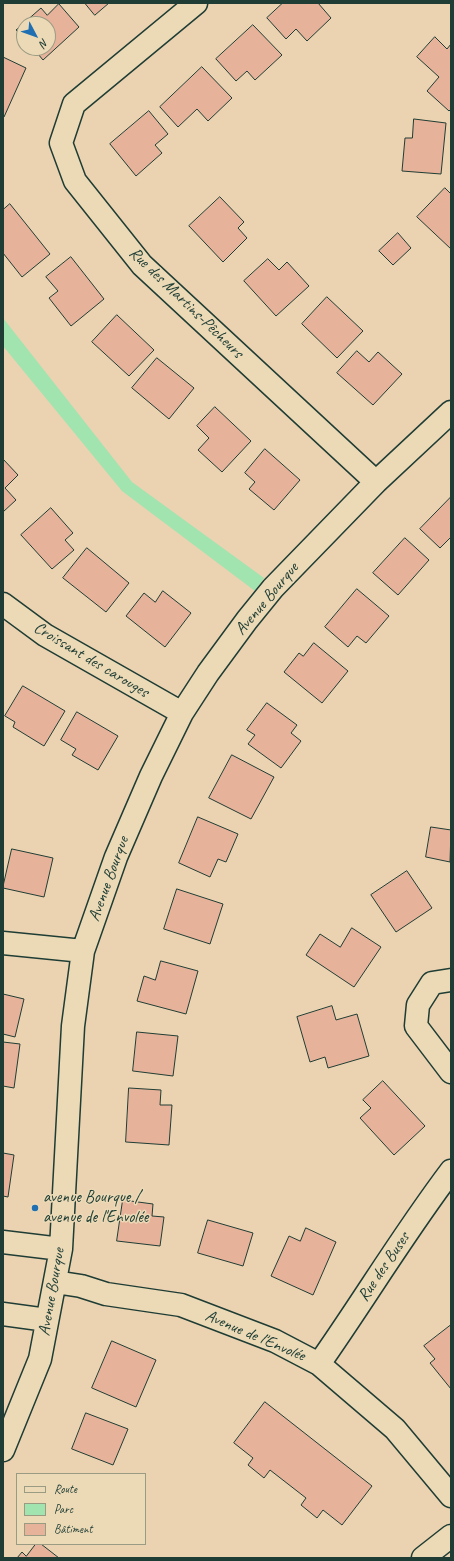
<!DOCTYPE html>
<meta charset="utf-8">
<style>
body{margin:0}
#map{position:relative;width:454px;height:1561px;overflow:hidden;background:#ebd2b1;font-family:Caveat,sans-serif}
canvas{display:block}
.frame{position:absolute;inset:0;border:4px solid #1f3d34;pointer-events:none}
.legend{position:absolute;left:16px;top:1473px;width:130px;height:72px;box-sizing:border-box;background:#ecdab7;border:1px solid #9a9b83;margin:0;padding:5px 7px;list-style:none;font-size:12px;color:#1f3d34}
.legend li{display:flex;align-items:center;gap:8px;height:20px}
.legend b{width:20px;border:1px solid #9a9b83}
.north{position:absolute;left:16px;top:16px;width:40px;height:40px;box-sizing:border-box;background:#ecdab7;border:1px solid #9a9b83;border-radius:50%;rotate:131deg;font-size:11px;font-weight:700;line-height:16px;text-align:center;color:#1f3d34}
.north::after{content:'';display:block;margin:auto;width:14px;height:18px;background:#1f6fb2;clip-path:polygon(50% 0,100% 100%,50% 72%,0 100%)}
</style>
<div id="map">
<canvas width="454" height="1561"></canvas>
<div class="frame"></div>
<ul class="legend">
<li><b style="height:5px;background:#ecdab7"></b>Route</li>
<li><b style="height:11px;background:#a1e4af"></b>Parc</li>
<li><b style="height:11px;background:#e7b29a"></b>Bâtiment</li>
</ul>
<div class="north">N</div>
</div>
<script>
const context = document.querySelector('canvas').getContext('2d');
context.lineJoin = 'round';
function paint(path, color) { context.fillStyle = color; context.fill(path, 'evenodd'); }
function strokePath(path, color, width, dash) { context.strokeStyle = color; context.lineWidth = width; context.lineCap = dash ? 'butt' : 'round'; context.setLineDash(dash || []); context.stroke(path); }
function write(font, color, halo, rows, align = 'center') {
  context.font = font + ' Caveat,sans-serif'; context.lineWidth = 3; context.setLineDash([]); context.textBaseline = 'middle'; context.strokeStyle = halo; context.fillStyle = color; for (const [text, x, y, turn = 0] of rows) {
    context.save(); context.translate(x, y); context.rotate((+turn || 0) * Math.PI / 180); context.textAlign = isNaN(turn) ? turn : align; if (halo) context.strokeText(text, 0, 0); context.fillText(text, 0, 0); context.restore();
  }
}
paint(new Path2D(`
 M3,318l129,164 132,96 -9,13 -133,-100 -119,-145z`), '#a1e4af');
const building = new Path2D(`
 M85,3h24l-14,12z
 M283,3h35l13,15 -24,23 -11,-12 -10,10 -19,-21z
 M59,4l20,23 -36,33 -10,-12h15v-24h-24v14l-8,-8 25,-22 6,7z
 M253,25l29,30 -27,25 -8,-9 -11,10 -20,-22z
 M435,37l12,12 4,-5v65l-2,2 -22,-20 12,-14 -22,-20z
 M3,57l23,11 -22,49h-1z
 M202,67l30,31 -24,23 -11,-12 -19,18 -18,-20z
 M149,111l19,23 -13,11 7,8 -26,23 -26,-32z
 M414,119l32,4 -5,51 -39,-3 3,-33h7z
 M445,188l6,6v55l-34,-32z
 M220,197l24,25 -6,6 9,10 -24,24 -34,-36z
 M10,204l40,50 -28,23 -19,-24v-43z
 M398,233l13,15 -18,17 -14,-14z
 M71,257l33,42 -33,27 -22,-28 9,-7 -12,-14z
 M268,259l11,11 8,-8 22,24 -33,30 -32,-35z
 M327,297l36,34 -26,27 -35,-34z
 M117,315l37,35 -25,26 -37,-34z
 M357,351l12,11 9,-10 24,22 -29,31 -36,-32z
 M157,358l37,30 -25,31 -37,-31z
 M215,407l36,34 -29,31 -24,-22 11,-12 -12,-12z
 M265,449l35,31 -26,30 -25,-21 6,-7 -10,-9z
 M3,459l15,16 -13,13 11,12 -13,12z
 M451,497v42l-1,-1 -10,10 -20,-19z
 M51,508l22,25 -8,7 9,10 -22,19 -31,-34z
 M405,538l24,22 -31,35 -25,-22z
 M87,548l42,35 -23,29 -43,-34z
 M357,589l32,27 -23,27 -9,-7 -9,11 -23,-20z
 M163,591l28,22 -26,34 -39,-31 18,-23 11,9z
 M314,643l34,28 -26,32 -38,-31 15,-19 4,3z
 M23,686l42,25 -21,35 -31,-19 2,-5 -10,-6z
 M267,703l30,22 -6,8 10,8 -20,27 -33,-24 7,-9 -8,-5z
 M77,712l41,24 -20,34 -26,-15 4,-6 -15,-9z
 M232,755l42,22 -23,42 -42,-21z
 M198,817l40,17 -12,28 -8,-3 -8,18 -31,-14z
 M431,827l20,3 -1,32 -24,-5z
 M12,849l41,9 -9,39 -41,-9z
 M407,871l25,37 -36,24 -25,-37z
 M177,889l46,15 -13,40 -46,-15z
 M352,928l29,19 -27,40 -48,-32 14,-21 20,13z
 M161,961l37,10 -12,43 -49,-13 7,-25 11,4z
 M3,994l21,5 -9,38 -12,-3z
 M332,1006l4,14 21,-6 12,42 -41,12 -3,-11 -15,5 -13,-45z
 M137,1032l41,4 -5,40 -40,-5z
 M3,1042l17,2 -6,44 -11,-2z
 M383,1081l42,45 -31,29 -34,-37 11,-10 -8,-8z
 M129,1088l32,2 -1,15h12l-3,40 -43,-3z
 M3,1153l11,2 -6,42 -5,-1z
 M123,1200l30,4 -1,12 12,1 -4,29 -43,-5z
 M208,1220l45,13 -10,33 -45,-13z
 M306,1228l30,14 -23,53 -42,-19 18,-40 11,5z
 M451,1325v64l-21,-26 5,-4 -11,-13z
 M112,1341l44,19 -20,47 -44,-19z
 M265,1402l107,84 -30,39 -19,-15 -6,8 -16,-13 5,-7 -36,-28 -6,8 -16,-13 5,-7 -19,-15z
 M86,1413l42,16 -15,36 -41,-16z
 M36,1544h5l18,14h-42l5,-6 4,4z`);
paint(building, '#e7b29a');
strokePath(building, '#1f3d34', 1);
const minor = new Path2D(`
 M196,3l-122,101 -13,39 14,38 67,84 234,217
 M3,604l42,31 137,78
 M3,943l80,8
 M451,980l-19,3 -14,22 -2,21 35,46
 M3,1242l58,7
 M55,1282l26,4 25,8 75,11 94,36 44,23 76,65 56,67
 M3,1314l44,6
 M319,1364c45,-64 85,-131 132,-193
 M3,1450l37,-91 21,-110 12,-223 10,-75 33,-94 35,-81 31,-63 26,-40 39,-53 26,-32 103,-106 75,-70
 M423,1558l28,-22`);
strokePath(minor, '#1f3d34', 25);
strokePath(minor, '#ecdab7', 22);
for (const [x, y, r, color] of [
 [35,1208,4,"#1f6fb2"]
]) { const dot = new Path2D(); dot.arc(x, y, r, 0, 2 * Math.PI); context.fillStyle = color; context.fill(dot); strokePath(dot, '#ecdab7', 1.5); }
write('17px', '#1f3d34', '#ecdab7', [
 ["Rue des Martins-Pêcheurs",186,303,44],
 ["Avenue Bourque",267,599,-50],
 ["Croissant des carouges",91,660,31],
 ["Avenue Bourque",109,879,-70],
 ["Rue des Buses",384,1267,-56],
 ["Avenue Bourque",52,1292,-80],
 ["Avenue de l'Envolée",255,1336,23]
]);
write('17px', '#1f3d34', '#ecdab7', [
 ["avenue Bourque /",43,1198],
 ["avenue de l'Envolée",43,1218]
], 'left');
</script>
